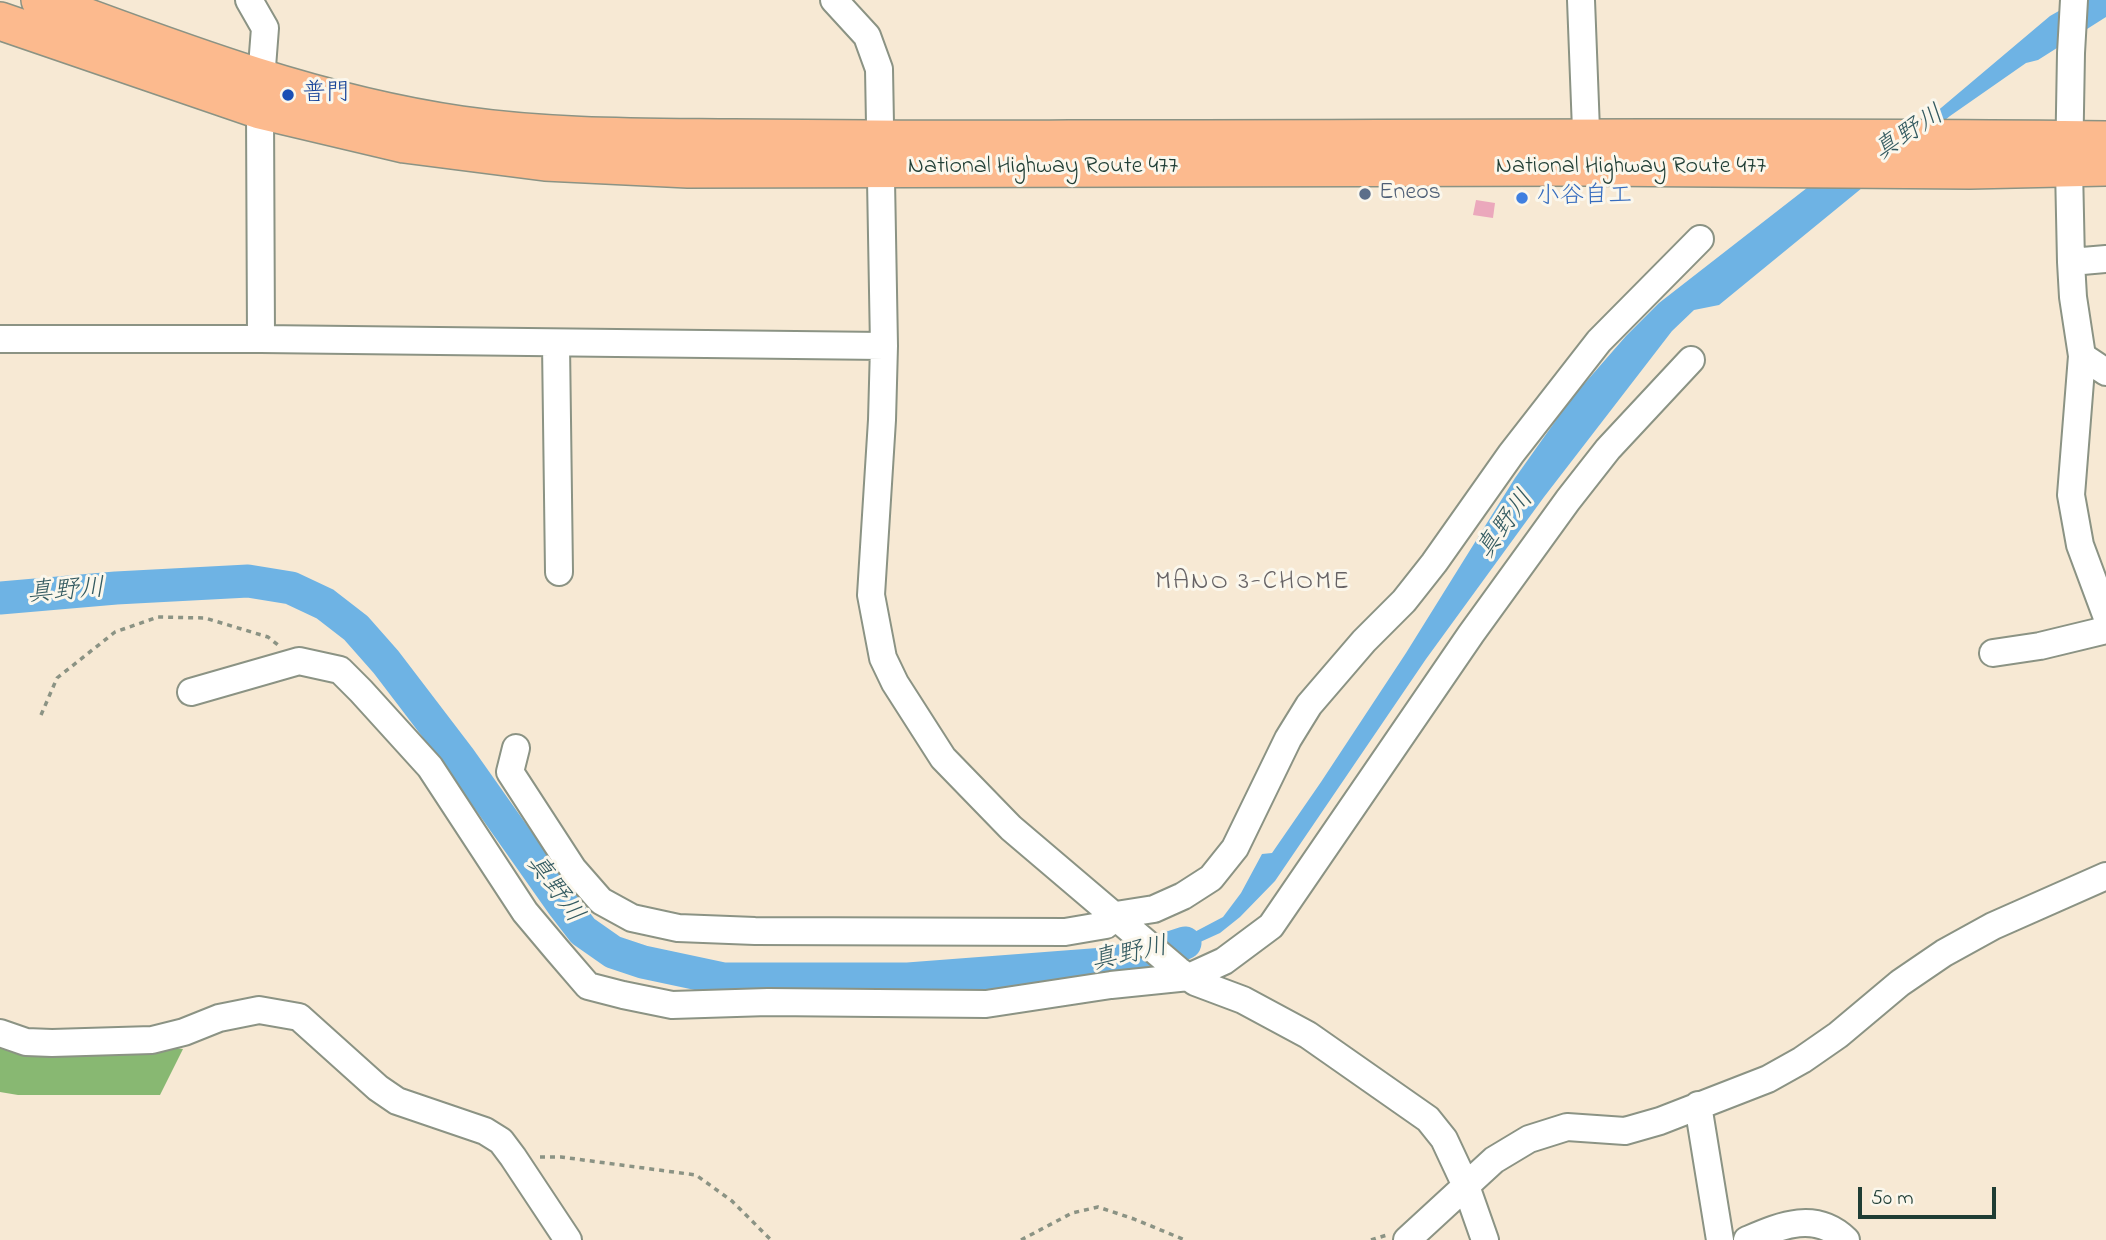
<!DOCTYPE html>
<meta charset="utf-8">
<style>
body{margin:0}
#map{position:relative;width:2106px;height:1240px;overflow:hidden;background:#f7e9d4;font-family:"Indie Flower",sans-serif}
canvas{display:block}
.scale{position:absolute;left:1858px;top:1187px;width:138px;height:32px;box-sizing:border-box;border:4px solid #1f3d34;border-top:0;padding-left:9px;font-size:21px;line-height:24px;white-space:nowrap;color:#1f3d34;-webkit-text-stroke:5px #fbf7ec;paint-order:stroke}
</style>
<div id="map">
<canvas width="2106" height="1240"></canvas>
<div class="scale">50 m</div>
</div>
<script>
const context = document.querySelector('canvas').getContext('2d');
context.lineJoin = 'round';
function paint(path, color) { context.fillStyle = color; context.fill(path, 'evenodd'); }
function strokePath(path, color, width, dash) { context.strokeStyle = color; context.lineWidth = width; context.lineCap = dash ? 'butt' : 'round'; context.setLineDash(dash || []); context.stroke(path); }
function write(font, color, halo, rows, align = 'center') {
  context.font = font + ' "Indie Flower","Klee One",sans-serif'; context.lineWidth = 6; context.setLineDash([]); context.textBaseline = 'middle'; context.strokeStyle = halo; context.fillStyle = color; for (const [text, x, y, turn = 0] of rows) {
    context.save(); context.translate(x, y); context.rotate((+turn || 0) * Math.PI / 180); context.textAlign = isNaN(turn) ? turn : align; if (halo) context.strokeText(text, 0, 0); context.fillText(text, 0, 0); context.restore();
  }
}
paint(new Path2D(`
 M0,1021l28,7 155,21 -23,46h-142l-18,-3z`), '#88b872');
paint(new Path2D(`
 M2078,0h28v17l-68,43 -12,3 -76,53 -231,189 -25,5 -22,21 -128,166 -118,162 -151,222 -35,36 -20,16 -44,20 -8,-7 55,-29 18,-24 21,-39 10,-1 49,-71 85,-129 109,-175 56,-79 55,-63 33,-33 171,-133 105,-57 115,-97z`), '#6eb3e4');
strokePath(new Path2D(`
 M0,598l116,-10 132,-7 43,7 34,16 31,24 30,34 74,97 103,146 20,26 30,21 30,10 80,17h185l197,-15 40,-8 40,-13`), '#6eb3e4', 33);
paint(new Path2D(`
 M1476,200l19,3 -2,15 -20,-3z`), '#eba8bc');
const minor = new Path2D(`
 M249,0l16,28 -4,52
 M834,0l33,36 12,33 5,277 -2,74 -11,175 12,63 12,25 48,75 68,70 167,142 17,12 48,18 65,35 120,84 16,20 22,47 19,54
 M1581,0l6,156
 M2074,0l-3,53 -2,115 2,94 2,35 9,59 -11,139 9,50 26,70
 M260,110l1,229
 M2071,262l35,-3
 M0,339h261l623,7
 M556,344l3,228
 M2082,356l24,16
 M1993,653l47,-7 66,-16
 M191,692l108,-31 41,9 21,21 69,76 95,145 32,38 31,36 35,9 49,10 96,-3 218,2 125,-19 78,-8 35,-16 47,-35 200,-292 97,-134 40,-51 83,-89
 M516,748l-6,24 63,97 28,32 31,17 46,10 77,3 310,1 41,-7 10,-10 38,-6 29,-13 28,-18 24,-30 53,-109 21,-34 55,-64 40,-40 30,-38 77,-109 88,-113 101,-102
 M0,1033l26,9 26,1 100,-3 32,-8 35,-14 40,-8 40,7 79,71 19,13 88,30 16,10 12,16 55,83
 M1698,1105l22,135
 M1407,1240l87,-80 35,-21 38,-12 58,4 35,-10 108,-42 34,-19 36,-25 62,-52 44,-30 49,-27 113,-50
 M1747,1240c33,-14 68,-30 99,0`);
const highway = new Path2D(`
 M40,0c137,51 276,104 421,125 91,13 182,12 272,13 112,1 224,2 336,1 345,0 691,-3 1037,1
 M0,21l260,89 144,34 141,18 143,7 900,-2 382,3 136,-3`);
strokePath(minor, '#8b9384', 30);
strokePath(highway, '#8b9384', 40);
strokePath(new Path2D(`
 M41,715l16,-37 58,-46 43,-15 47,1 63,19 10,8
 M540,1157h21l135,18 36,26 39,39
 M1021,1240l51,-27 26,-6 36,12 51,21
 M1371,1240l16,-5`), '#8b9384', 3.5, [5, 5]);
strokePath(minor, '#fff', 26);
strokePath(highway, '#fcba8e', 37);
for (const [x, y, r, color] of [
 [288,95,7,"#1a4fb4"],
 [1365,194,7,"#5c6f8a"],
 [1522,198,7,"#3f7fe0"]
]) { const dot = new Path2D(); dot.arc(x, y, r, 0, 2 * Math.PI); context.fillStyle = color; context.fill(dot); strokePath(dot, '#fbf7ec', 2.5); }
write('24px', '#164399', '#fbf7ec', [
 ["普門",302,95]
], 'left');
write('24px', '#1f3d34', '#fbf7ec', [
 ["National Highway Route 477",1043,168],
 ["National Highway Route 477",1631,168]
]);
write('24px', '#4e5e75', '#fbf7ec', [
 ["Eneos",1379,194]
], 'left');
write('24px', '#366cbe', '#fbf7ec', [
 ["小谷自工",1536,198]
], 'left');
write('italic 26px', '#335a60', '#fbf7ec', [
 ["真野川",1910,135,-33],
 ["真野川",1507,526,-54],
 ["真野川",66,593,-4],
 ["真野川",553,890,54],
 ["真野川",1130,956,-12]
]);
context.letterSpacing = '2px';
write('26px', '#666264', '#fbf7ec', [
 ["MANO 3-CHOME",1253,584]
]);
context.letterSpacing = '0px';
</script>
